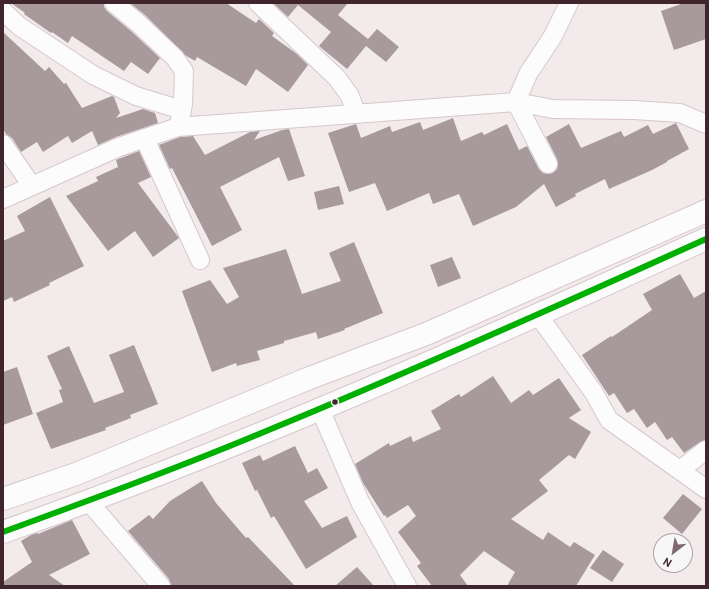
<!DOCTYPE html>
<style>
body{margin:0}
#map{position:relative;width:709px;height:589px;overflow:hidden;background:#f2eaeb;font-family:Cabin,sans-serif}
canvas{display:block}
.frame{position:absolute;inset:0;border:4px solid #41252d;pointer-events:none}
.north{position:absolute;left:653px;top:533px;width:40px;height:40px;box-sizing:border-box;background:#f7f7f7;border:1px solid #aea3a6;border-radius:50%;rotate:211deg;font-size:11px;font-weight:700;line-height:16px;text-align:center;color:#41252d}
.north::after{content:'';display:block;margin:auto;width:14px;height:18px;background:#7f6a70;clip-path:polygon(50% 0,100% 100%,50% 72%,0 100%)}
</style>
<div id="map">
<canvas width="709" height="589"></canvas>
<div class="frame"></div>
<div class="north">N</div>
</div>
<script>
const context = document.querySelector('canvas').getContext('2d');
context.lineJoin = 'round';
function paint(path, color) { context.fillStyle = color; context.fill(path, 'evenodd'); }
function strokePath(path, color, width, dash) { context.strokeStyle = color; context.lineWidth = width; context.lineCap = dash ? 'butt' : 'round'; context.setLineDash(dash || []); context.stroke(path); }
paint(new Path2D(`
 M11,3h93v4l3,4 24,20 29,27 -12,16 -17,-12 -7,9 -52,-35 -4,7 -16,-11 -1,1 -27,-19 1,-1z
 M130,3h96l30,20 3,-4 15,14 -2,3 25,18 11,11 -20,27 -32,-23 -10,17 -49,-29 -2,4 -10,-6 -40,-40z
 M273,3h75l-10,12 30,24 9,-10 22,18 -13,15 -20,-16 -19,23 -28,-23 12,-14 -33,-27 -10,12z
 M684,3h22v36l-32,11 -13,-39z
 M3,32l42,39 4,-4 15,17 2,-1 16,25 30,-12 2,1 6,16 -4,5 27,-9 12,4 3,10 -42,14 -18,8 -6,-14 -20,12 -4,-7 -25,16 -6,-10 -16,10 -9,-14 -6,-4 -3,-5z
 M453,118l8,23 21,-9 2,3 23,-11 12,26 8,-4 12,23 4,4 4,1 6,-1 4,-4 1,-5 -1,-5 -11,-22 23,-13 12,24 40,-17 3,6 24,-12 5,9 23,-11 13,26 -22,12v1l-15,8 -43,19 -4,-10 -30,15 1,2 -20,11 -12,-23 -28,23 -43,19 -14,-32 -26,10 -4,-11 -42,18 -12,-28 -26,9 -21,-59 28,-9 5,14 29,-12 2,6 28,-10 3,8z
 M289,129l16,47 -17,5 -9,-24 -59,30 22,43 -30,16 -40,-78 -2,1 -11,-24 21,-8 13,-1 12,19 45,-23 10,-1 -6,9 28,-10z
 M139,151l12,26 -13,6 41,55 -26,19 -18,-26 -27,20 -42,-55 32,-15 -2,-4 22,-10 -2,-7z
 M339,186l5,18 -26,6 -4,-18z
 M50,197l34,69 -35,17 1,2 -36,17 -2,-5 -9,4v-60l22,-10 -8,-15z
 M354,242l29,71 -39,16 1,1 -27,9 -2,-7 -32,9v2l-27,8 3,9 -23,6 -1,-3 -24,9 -30,-81 28,-11 17,24 12,-7 -16,-29 63,-19 16,45 39,-13 -12,-28z
 M452,257l9,21 -23,9 -8,-22z
 M680,274l14,24 12,-7v149l-6,2 -16,11 -12,-16 -5,3 -12,-18 -8,6 -13,-19 -7,4 -13,-20 -5,3 -27,-41 29,-19 1,1 40,-27 -9,-16z
 M134,345l24,59 -28,11 1,3 -26,10 1,2 -55,19 -15,-36 27,-11 -4,-12 3,-1 -15,-33 22,-10 25,57 30,-11 -15,-37z
 M17,367l16,47 -30,11v-53z
 M493,376l18,27 18,-13 4,5 26,-17 22,32 -12,8 22,14 -16,27 -6,-4 -30,25 9,11 -37,28 32,21 5,-8 22,15 4,-5 21,13 -19,31h-69l8,-14 -31,-21 -24,24 8,11h-36l-15,-20 4,-3 -23,-31 18,-16 -8,-11 -21,13 -2,-3 -1,1 -21,-33 -8,-19 34,-21 1,3 21,-10 2,6 28,-13 -10,-18 28,-17 2,3z
 M295,446l13,27 9,-5 11,20 -24,13 18,27 25,-12 10,21 -51,32 -32,-53 -3,2 -14,-28 -2,1 -13,-28 18,-8 3,6z
 M202,481l14,22 30,35 2,-1 47,49h-124l-2,-7 -41,-48 21,-16 4,4 17,-18z
 M683,494l19,15 -20,25 -19,-16z
 M72,520l18,34 -41,21 16,11h-62v-4l29,-20 -11,-21 10,-6 6,-2 1,1z
 M603,550l21,14 -12,18 -22,-14z
 M357,567l17,19h-39z`), '#a7999c');
const street = new Path2D(`
 M114,3l24,20 37,35 9,13 -1,33 -3,16
 M258,3l79,75 13,18 6,17
 M3,11l16,15 74,49 43,21 46,14
 M145,139l55,121
 M3,144l29,42
 M548,164l-32,-62 12,-28 25,-38 16,-33
 M3,199l116,-52 59,-20 338,-25 37,7 81,1 46,3 26,11
 M538,315l56,78 15,27 97,69
 M320,409l40,93 47,84
 M680,470l26,-20
 M89,502l72,84`);
const secondary = new Path2D(`
 M3,499l73,-25 231,-95 119,-45 280,-123
 M3,532c239,-84 472,-188 703,-293`);
strokePath(street, '#d7c7ca', 20);
strokePath(secondary, '#d7c7ca', 24);
strokePath(street, '#fdfcfc', 18);
strokePath(secondary, '#fdfcfc', 22);
strokePath(new Path2D(`
 M3,532c90,-33 180,-66 268,-103 146,-60 291,-125 435,-190`), '#00b000', 6);
for (const [x, y, r, color] of [
 [335,402,3.5,"#41252d"]
]) { const dot = new Path2D(); dot.arc(x, y, r, 0, 2 * Math.PI); context.fillStyle = color; context.fill(dot); strokePath(dot, '#f7f7f7', 1.5); }
</script>
